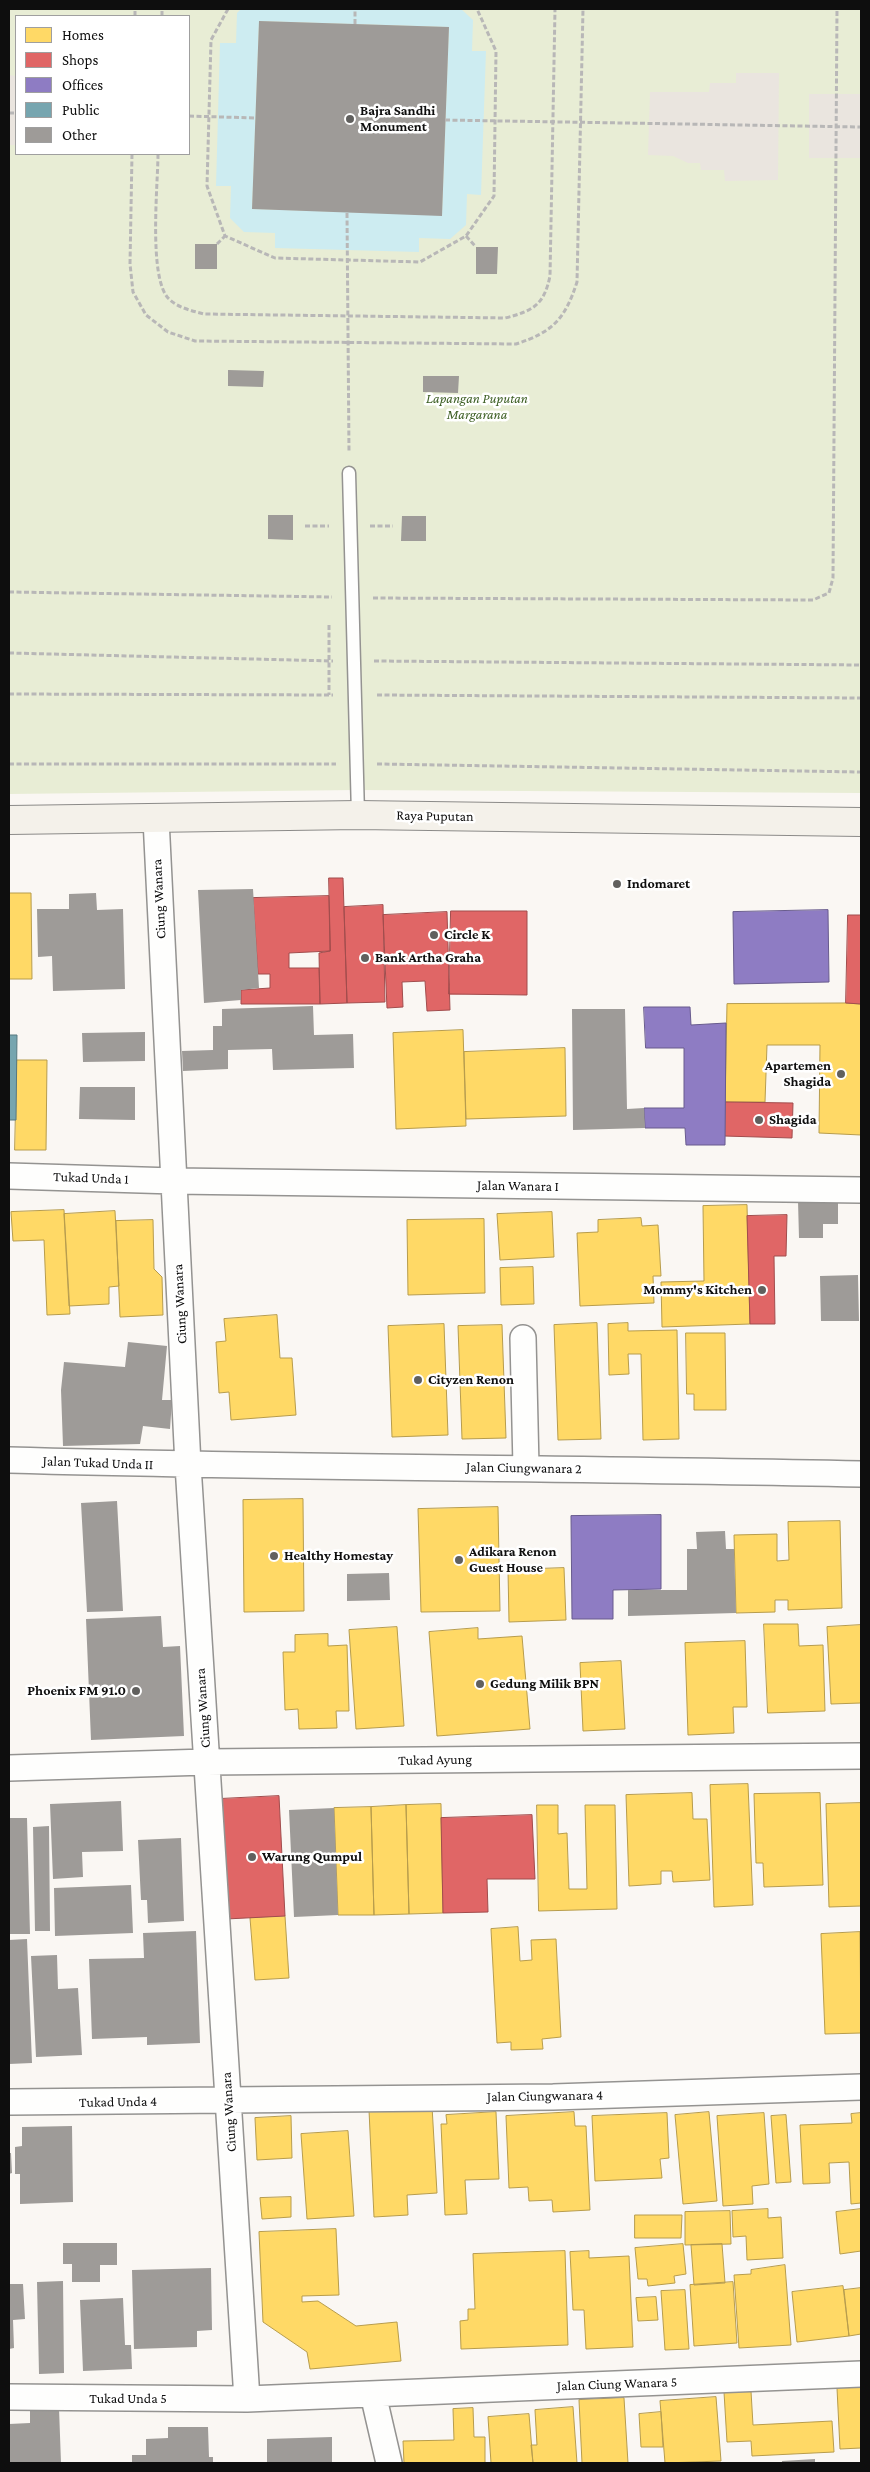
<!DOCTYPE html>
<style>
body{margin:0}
#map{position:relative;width:870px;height:2472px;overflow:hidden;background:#faf7f3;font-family:"Crimson Pro",serif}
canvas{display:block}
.frame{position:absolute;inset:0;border:10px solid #0e0e0e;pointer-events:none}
.legend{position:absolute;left:15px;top:15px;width:175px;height:140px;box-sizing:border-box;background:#fff;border:1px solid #9f9f9f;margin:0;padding:6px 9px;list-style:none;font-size:15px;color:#0e0e0e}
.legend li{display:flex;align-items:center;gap:10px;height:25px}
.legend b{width:25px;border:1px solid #9f9f9f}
</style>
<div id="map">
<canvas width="870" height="2472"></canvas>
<div class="frame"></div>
<ul class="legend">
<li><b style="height:14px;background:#ffd966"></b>Homes</li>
<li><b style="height:14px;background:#e06666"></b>Shops</li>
<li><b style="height:14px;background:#8e7cc3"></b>Offices</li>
<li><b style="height:14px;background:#76a5af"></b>Public</li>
<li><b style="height:14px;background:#9e9b98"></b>Other</li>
</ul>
</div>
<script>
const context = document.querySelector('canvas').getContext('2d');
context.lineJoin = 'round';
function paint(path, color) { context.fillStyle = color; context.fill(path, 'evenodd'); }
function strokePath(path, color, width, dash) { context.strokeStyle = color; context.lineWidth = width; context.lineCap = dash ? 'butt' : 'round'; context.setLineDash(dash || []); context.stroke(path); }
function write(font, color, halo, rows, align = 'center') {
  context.font = font + ' "Crimson Pro",serif'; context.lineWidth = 5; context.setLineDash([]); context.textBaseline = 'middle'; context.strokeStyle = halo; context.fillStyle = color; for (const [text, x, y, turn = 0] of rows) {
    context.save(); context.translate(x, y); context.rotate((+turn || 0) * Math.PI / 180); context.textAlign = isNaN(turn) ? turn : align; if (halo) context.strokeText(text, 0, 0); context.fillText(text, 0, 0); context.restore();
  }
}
paint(new Path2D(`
 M9,9h852v784l-505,-3 -347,4zM16,16h173v138h-173z`), '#e8edd5');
paint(new Path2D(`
 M736,73h43l-1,107 -53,1 -1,-11h-23l-1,-7h-12l-15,-7 -25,-1 2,-63h59l1,-9h26z
 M9,75l7,1v69h-6l-1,8z
 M809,94h52v64h-52z`), '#eae5df');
paint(new Path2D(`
 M241,9h220l12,11 -1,31h14l-5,144 -14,-1 -1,31 -16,14 -31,-1v14l-144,-4v-15l-31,-1 -14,-14 1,-32h-15l4,-143h16l1,-30zM259,21l190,6 -7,188 -190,-6z`), '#cdecf1');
const homes = new Path2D(`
 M9,893h22l1,86h-23z
 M846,1003l15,1v131l-42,-2 1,-88h-53l-2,57h-40l2,-98z
 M463,1030l3,96 -70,3 -3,-96z
 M565,1048l1,68 -100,3 -2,-67z
 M17,1060h30l-1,90h-31z
 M747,1205l3,119 -88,3 -1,-45 43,-1 -1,-75z
 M64,1210l6,104 -23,1 -3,-75 -31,1 -2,-29z
 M115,1211l4,75 -10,1v17l-40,2 -5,-92z
 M552,1212l2,45 -54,3 -3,-46z
 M641,1218l1,8 16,-1 3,51h-8l1,27 -74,3 -3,-73 21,-1v-12z
 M484,1219l1,74 -77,2 -1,-75z
 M153,1220l1,49 8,8 1,38 -43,2 -4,-96z
 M533,1267l1,37 -33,1 -1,-37z
 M277,1315l3,43h12l4,57 -65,5 -2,-28 -10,1 -3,-51 10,-1 -2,-22z
 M597,1323l4,116 -43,1 -4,-115z
 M628,1323v8l49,-1 2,109 -36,1 -2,-86h-13l1,20 -20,1 -1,-51z
 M444,1324l4,111 -56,2 -4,-111z
 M502,1325l4,113 -44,1 -4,-113z
 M686,1333h39l1,77h-32v-16h-7z
 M303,1499l1,112 -60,1 -1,-112z
 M498,1507l2,104 -79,1 -3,-103z
 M840,1521l2,87 -54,2v-10h-13v12l-39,1 -2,-78 43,-1v27l12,-1 -1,-38z
 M564,1568l2,52 -57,2 -1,-52z
 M764,1624h34l1,22 24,-1 2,66 -57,2z
 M861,1625v78l-30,1 -4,-77z
 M397,1627l7,99 -48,3 -7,-99z
 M478,1628v11l44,-3 8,93 -93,7 -8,-104z
 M328,1634v12l19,-1 2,66h-13l1,17 -38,1 -1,-20 -13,1 -2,-58h12v-17z
 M745,1641l2,66h-14l1,26 -46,2 -3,-92z
 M621,1661l4,68 -42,2 -3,-68z
 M748,1784l5,121 -39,2 -4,-122z
 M692,1793l1,26h14l3,61 -37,2 -1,-11h-11v13l-32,2 -3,-91z
 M820,1793l3,92 -59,2 -1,-24h-7l-2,-69z
 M861,1803v103l-32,1 -3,-103z
 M441,1804l2,109 -34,1 -3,-109z
 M406,1805l3,109 -35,1 -3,-108z
 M537,1805h21v29l9,-1 2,56h18l-2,-84h30l2,104 -78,2z
 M371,1807l3,108h-36l-4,-107z
 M285,1916l4,62 -34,2 -5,-62z
 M518,1927l2,34 12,-1 -1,-20 25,-1 5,98 -19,2 1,10 -32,1v-8l-14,1 -6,-114z
 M860,1932l1,101 -36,1 -4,-100z
 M432,2106l5,87 -30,2 1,20 -34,2 -5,-107z
 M496,2112l3,67 -34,1 2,34 -22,1 -4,-91h6l-1,-9z
 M574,2112l1,14h11l4,84 -37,2 -1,-12 -23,1 -1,-14 -19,1 -3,-72z
 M709,2112l8,89 -34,3 -8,-89z
 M667,2113l2,45 -9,1 2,19 -67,3 -3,-65z
 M764,2113l5,71 -17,2 1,18 -30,2 -6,-90z
 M861,2113v90l-10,1 -2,-42 -20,1 1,20 -27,1 -3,-59 52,-2 -1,-9z
 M786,2115l5,67 -15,1 -5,-67z
 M291,2116l1,42 -35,2 -2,-42z
 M348,2131l6,85 -47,3 -6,-85z
 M291,2197v20l-29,2 -2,-21z
 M768,2209v9l13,-1 2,41 -36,2 -1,-24 -13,1 -1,-26z
 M861,2209v42l-21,3 -4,-42z
 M730,2211l1,33 -46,1v-33z
 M635,2215h47l-1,23h-46z
 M336,2229l3,66 -37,1v6l16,-1 38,25 41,-4 4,39 -91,8 -3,-17 -44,-30 -4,-90z
 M683,2244l3,30 -12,2 1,7 -27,3 -1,-7h-9l-3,-31z
 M722,2244l3,39 -31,2 -3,-40z
 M565,2251l3,94 -107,4 -1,-28 8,-1v-11h7l-2,-55z
 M589,2251v7l40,-2 4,91 -47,2 -2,-39h-11l-3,-58z
 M785,2265l6,80 -52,3 -5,-73 17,-1v-4z
 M733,2282l4,61 -43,3 -4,-61z
 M843,2286l6,50 -52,6 -5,-50z
 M861,2288v46l-12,2 -5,-46z
 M685,2290l4,59 -24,1 -4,-59z
 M656,2297l2,23 -20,1 -2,-23z
 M861,2387v61l-21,1 -3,-61z
 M751,2391l2,34 79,-4 2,31 -82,4 -1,-15 -24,1 -3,-50z
 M716,2397l5,64 -56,2 -5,-62z
 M624,2398l4,65h-46l-3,-63z
 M573,2407l4,56h-44l-2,-18h6l-2,-35z
 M473,2408l1,29h11v26h-81l-1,-22 51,-1 -1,-31z
 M661,2412l2,35h-22l-2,-33z
 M529,2414l4,49h-42l-3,-46z`);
paint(homes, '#ffd966');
strokePath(homes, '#b79c4c', 1);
const shops = new Path2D(`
 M329,878h14l4,125 -27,1 -1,-51 11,-2z
 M329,896l1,55 -41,2v15h30l1,36h-79v-14l29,-2v-14h-12l-5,-76z
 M383,905l2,97 -38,1 -3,-96z
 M451,911h76v84l-78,-1z
 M447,912l3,98 -23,1 -2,-30 -23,1 1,25 -16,1 -4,-93z
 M848,915h13v89l-15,-1z
 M725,1102l68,1 -1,35 -68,-2z
 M787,1215l-1,41h-12l1,68h-25l-3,-108z
 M279,1796l6,120 -59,3 -7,-120z
 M532,1815l3,64h-48l1,33 -45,1 -2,-95z`);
paint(shops, '#e06666');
strokePath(shops, '#a14c4c', 1);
const offices = new Path2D(`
 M828,910l1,72 -95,2 -1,-72z
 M644,1007h46l1,18 35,-2 -1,122h-39l-1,-17h-40l-1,-20h40v-60h-38z
 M661,1515v74l-48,1v29h-41l-1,-103z`);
paint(offices, '#8e7cc3');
strokePath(offices, '#685b8d', 1);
const public = new Path2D(`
 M9,1035h8l-1,85h-7z`);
paint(public, '#76a5af');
strokePath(public, '#57787f', 1);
paint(new Path2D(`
 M259,21l190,6 -7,189 -190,-7z
 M195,244h22v25h-22z
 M476,247h22l-1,27h-21z
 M228,370l36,1 -1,16 -35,-1z
 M423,376h36l-1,17 -35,-1z
 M268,515h25v25l-25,-1z
 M402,516h24v25h-25z
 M253,889l6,99 -18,2v10l-37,3 -6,-113z
 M96,893l1,17 26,-1 2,80 -72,2 -1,-35 -14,1 -1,-48h32v-15z
 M313,1006l1,29 39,-1 1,34 -81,2 -1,-21 -44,1v19l-45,2 -1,-20 31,-1v-24h9v-17z
 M572,1009h53l2,100 17,-1 1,20 -72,2z
 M145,1032v29l-62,1 -1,-29z
 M80,1087h55v33l-56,-1z
 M838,1200v24h-15v14h-24l-1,-37z
 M858,1275l1,46h-38l-1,-45z
 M128,1342l39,4 -5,54h10l-2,29 -27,-3 -3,18 -77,2 -2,-56 3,-28 61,5z
 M117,1501l6,110 -36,1 -6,-109z
 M725,1531l1,18h8l2,64 -108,3v-26h59v-41h10l-1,-17z
 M389,1573l1,27 -43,1v-27z
 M161,1616l2,31 17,-1 4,90 -93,4 -5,-121z
 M121,1801l2,50 -41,1 1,25 -30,2 -3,-75z
 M334,1808l4,107 -44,2 -5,-107z
 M9,1818h18l3,116h-21z
 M49,1826l1,105h-15l-2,-104z
 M181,1838l3,83 -36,2 -1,-23h-6l-3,-60z
 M131,1885l2,48 -78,3 -1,-48z
 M196,1931l4,112 -53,2v-8l-55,2 -3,-80 55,-1 -1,-25z
 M27,1939l5,124 -23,1v-124z
 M57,1955l1,34 20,-1 4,67 -46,2 -5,-101z
 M72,2126l1,76 -53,2v-30h-5v-27l7,-1v-19z
 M9,2153h2l1,20 -3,1z
 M63,2243h54v22h-17v17h-28v-18h-9z
 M211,2268l1,62 -15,1v16l-63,2 -2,-79z
 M63,2281l1,92 -25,1 -2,-92z
 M9,2284h14l2,35 -12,1 1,28 -5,1z
 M123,2298l2,47h6l1,24 -49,2 -3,-71z
 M59,2408l2,55h-52v-39l21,-1v-14z
 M168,2427h40l1,30h4v6h-81v-8h14v-16l22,-1z
 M332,2437v26h-65v-24z
 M815,2459v4h-33v-2z`), '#9e9b98');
const service = new Path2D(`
 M349,473l9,342`);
const minor = new Path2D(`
 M156,819l32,646 59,934
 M9,1176l165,5 687,9
 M523,1338l3,129
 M9,1460c284,8 568,8 852,14
 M9,1768l197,-6 655,-6
 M9,2102l544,-5 308,-10
 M373,2394l16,69
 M9,2397l238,2 614,-25`);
const secondary = new Path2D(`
 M9,820l349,-5 503,7`);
strokePath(service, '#949391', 15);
strokePath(minor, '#949391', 28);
strokePath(secondary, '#8b8a88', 30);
strokePath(new Path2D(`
 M228,9l-17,31 -4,146 18,50 50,22 145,4 46,-26 28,-40 2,-145 -19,-42
 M135,16v-7
 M162,16v-7
 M355,24v-15
 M9,113h7
 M189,116l66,2
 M445,120l416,7
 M132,154l-2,110 3,28 13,23 22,17 27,9 321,3c37,-12 49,-25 61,-62l6,-273
 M158,154c0,30 -10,125 11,145 9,9 24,12 35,15l301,4c28,-7 39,-13 45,-42l5,-267
 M347,213l2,239
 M466,236l10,11
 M217,244l8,-8
 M305,526h24
 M370,526h23
 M9,592l323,5
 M373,598l440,2 16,-7 4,-15 4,-569
 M329,625v70
 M9,653l324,8
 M374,661l487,4
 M9,694l324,1
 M377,695l484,3
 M9,764h327
 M377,764l484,8`), '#b8b7b7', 3, [5, 2.5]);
strokePath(service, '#fefefd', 12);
strokePath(minor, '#fefefd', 25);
strokePath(secondary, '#f4f1ea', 28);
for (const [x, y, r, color] of [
 [350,119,5,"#61605e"],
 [617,884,5,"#61605e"],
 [434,935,5,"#61605e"],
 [365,958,5,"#61605e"],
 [841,1074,5,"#61605e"],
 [759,1120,5,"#61605e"],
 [762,1290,5,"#61605e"],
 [418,1380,5,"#61605e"],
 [274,1556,5,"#61605e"],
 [459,1560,5,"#61605e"],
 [480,1684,5,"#61605e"],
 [136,1691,5,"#61605e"],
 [252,1857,5,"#61605e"]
]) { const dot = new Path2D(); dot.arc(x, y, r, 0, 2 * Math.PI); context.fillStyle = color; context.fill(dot); strokePath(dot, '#fff', 2); }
write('bold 14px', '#0e0e0e', '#fff', [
 ["Bajra Sandhi",360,111],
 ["Monument",360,127],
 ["Indomaret",627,884],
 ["Circle K",444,935],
 ["Bank Artha Graha",375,958],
 ["Apartemen",831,1066,"right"],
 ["Shagida",831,1082,"right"],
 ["Shagida",769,1120],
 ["Mommy's Kitchen",752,1290,"right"],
 ["Cityzen Renon",428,1380],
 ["Adikara Renon",469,1552],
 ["Guest House",469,1568],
 ["Healthy Homestay",284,1556],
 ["Gedung Milik BPN",490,1684],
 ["Phoenix FM 91.0",126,1691,"right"],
 ["Warung Qumpul",262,1857]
], 'left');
write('italic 14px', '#3d5f24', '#fff', [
 ["Lapangan Puputan",477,399],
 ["Margarana",477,415]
]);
write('14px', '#0e0e0e', '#fff', [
 ["Raya Puputan",435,816,1],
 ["Ciung Wanara",159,899,-93],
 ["Tukad Unda 1",91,1178,2],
 ["Jalan Wanara I",518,1186,1],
 ["Ciung Wanara",180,1304,-93],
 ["Jalan Tukad Unda II",98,1463,2],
 ["Jalan Ciungwanara 2",524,1468,1],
 ["Ciung Wanara",203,1708,-94],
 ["Tukad Ayung",435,1760,-1],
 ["Jalan Ciungwanara 4",545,2096,-1],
 ["Tukad Unda 4",118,2102,-1],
 ["Ciung Wanara",229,2112,-94],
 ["Jalan Ciung Wanara 5",617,2384,-2],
 ["Tukad Unda 5",128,2399]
]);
</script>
